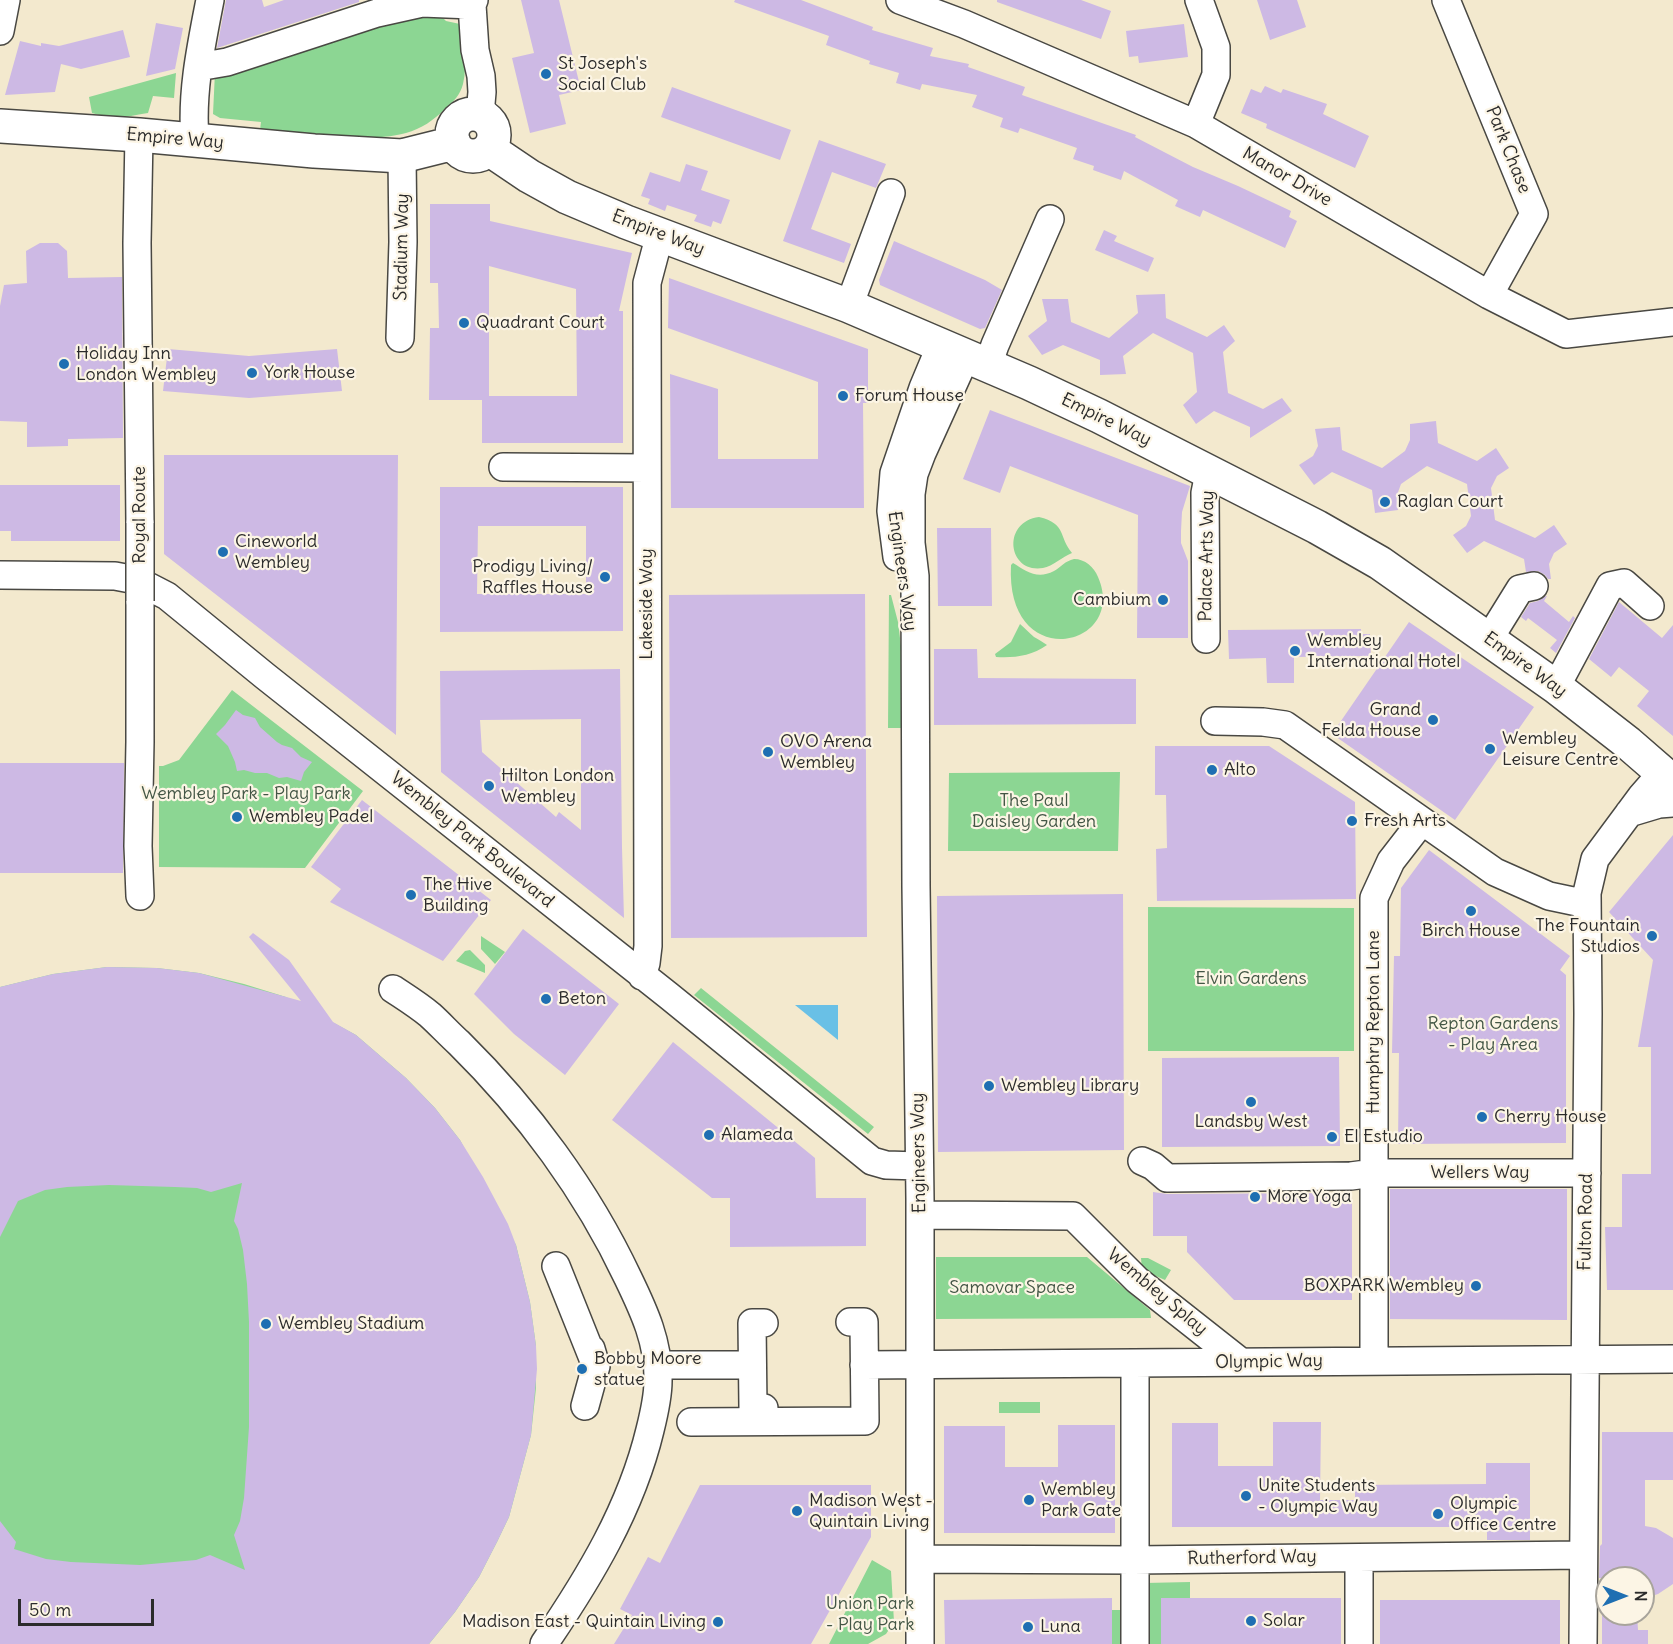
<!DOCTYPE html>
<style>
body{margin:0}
#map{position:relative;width:1673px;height:1644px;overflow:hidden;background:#f3e9ce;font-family:Delius,sans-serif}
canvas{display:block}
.north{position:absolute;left:1595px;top:1566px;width:60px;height:60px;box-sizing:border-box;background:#fcf5e5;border:2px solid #a8a49b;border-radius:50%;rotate:90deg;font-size:16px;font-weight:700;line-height:24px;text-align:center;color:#2b2b2b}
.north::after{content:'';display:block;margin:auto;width:21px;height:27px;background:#1f6fb2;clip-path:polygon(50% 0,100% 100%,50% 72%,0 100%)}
.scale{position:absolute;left:18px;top:1599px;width:136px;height:27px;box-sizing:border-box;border:3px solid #2b2b2b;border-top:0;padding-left:8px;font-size:18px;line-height:21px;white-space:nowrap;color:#2b2b2b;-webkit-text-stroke:4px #fcf5e5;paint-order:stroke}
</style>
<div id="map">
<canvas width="1673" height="1644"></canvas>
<div class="north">N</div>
<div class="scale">50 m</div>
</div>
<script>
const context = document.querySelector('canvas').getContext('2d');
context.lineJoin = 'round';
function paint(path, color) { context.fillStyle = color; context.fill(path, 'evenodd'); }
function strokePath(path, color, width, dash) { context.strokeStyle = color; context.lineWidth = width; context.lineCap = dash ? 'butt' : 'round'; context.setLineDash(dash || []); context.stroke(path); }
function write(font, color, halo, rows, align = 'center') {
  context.font = font + ' Delius,sans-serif'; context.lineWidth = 4.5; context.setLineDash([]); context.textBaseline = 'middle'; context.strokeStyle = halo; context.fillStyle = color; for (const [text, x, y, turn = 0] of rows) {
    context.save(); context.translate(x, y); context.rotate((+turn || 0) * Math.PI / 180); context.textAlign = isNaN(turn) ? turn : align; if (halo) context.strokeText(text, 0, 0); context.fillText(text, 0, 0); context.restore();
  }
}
paint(new Path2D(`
 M398,12l43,4 5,5 14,3c3,20 8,40 3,60 -3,11 -9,17 -18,25 -11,11 -24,20 -39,24 -40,11 -104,1 -146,-3l1,-8 -41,-4 -7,-4 2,-42z
 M176,73l-2,25 -21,-2 -5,17c-23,4 -33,7 -56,0l-3,-16z
 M1039,517c28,7 19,19 33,36 -10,4 -19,13 -29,15 -35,6 -42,-46 -4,-51z
 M1074,559c11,0 20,8 24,18 31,71 -93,98 -87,-12l2,-2c13,8 24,17 41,8 7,-4 11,-10 20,-12z
 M889,595h2l7,27 3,24 1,82h-14z
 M1020,624c5,4 9,9 14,13 5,3 9,5 13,8 -16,11 -32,13 -51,12l-1,-3 16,-12z
 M232,690l131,101 -58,77 -146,-1v-101h4l16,-6z
 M1120,772l-2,79h-170l1,-78z
 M1148,907l206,1v143h-206z
 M481,936l24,16 -10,12 -14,-15z
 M470,950l15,15v8l-29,-12 9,-10z
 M107,967l50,1 42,5 45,11 42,13 70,38 50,43 29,30 25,32 56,105 14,57 6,44v42l-5,47 -22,82 -12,25 -18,35 -24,35 -26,32h-429v-657l53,-13z
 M701,988l173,139 -6,7 -174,-139z
 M936,1257h151l63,53 1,8 -215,1z
 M1141,1258h7l23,12 -6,10 -23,-10z
 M999,1402h41v11h-41z
 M872,1560l19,11 3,51 -8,12 -18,10h-39z
 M1190,1582v16h-29v46h-17l1,-61z
 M1112,1610h13l1,34h-14z`), '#8cd693');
paint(new Path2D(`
 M795,1005h43v35z`), '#69c0e6');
paint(new Path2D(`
 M226,0h36l2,7 20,-7h75v2l-142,46z
 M521,0h38l22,90 -22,5 7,29 -36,9 -18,-75 22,-5z
 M735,0h66l72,27 -1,3 61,18 -3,8 39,8 -1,3 57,20 -3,8 114,40 -1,2 58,30 45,19 53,25 -2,6 8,4 -12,27 -82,-38 -3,7 -25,-11 3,-6 -54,-29 -3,9 -28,-10 1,-4 -21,-7 4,-11 -57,-20 -2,5 -18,-6 3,-9 -31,-11 5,-12 -55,-11 -2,6 -24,-7 3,-10 -30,-9 1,-3 -44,-16 3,-9 -95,-34z
 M997,0h84l30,11 -10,28 -104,-37z
 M1257,0h40l9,27 -36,13z
 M156,23l27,5 -8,41 -29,7z
 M1184,24l4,33 -49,6 -1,-7 -9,1 -3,-26z
 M123,30l7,27 -49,12 -20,-5 -6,28 -50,3 15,-54 21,5v-3l18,3z
 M1265,86l16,7 2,-4 44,15 -4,10 46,22 -14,32 -89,-40 1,-4 -26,-11 10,-24 10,4z
 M672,87l119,43 -11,30 -119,-43z
 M819,140l67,24 -10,24 -44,-16 -21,57 40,15 -7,19 -61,-22z
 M686,164l22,7 -7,19 29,10 -9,24 -8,-3 -2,6 -17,-6 3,-6 -30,-10 -2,6 -17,-7 2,-5 -9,-3 9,-24 30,10z
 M430,204h60v17l142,32 -13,58h4v132h-141v-43h-53l1,-72h9l-1,-45h-8zM489,266l87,23 1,107h-88z
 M1104,230l13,6 -3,5 40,17 -6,14 -53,-22z
 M894,241l91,39 17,10 -17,38 -5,1 -100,-44 -1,-5z
 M40,243h18l9,8 1,27 54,-1 1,161 -55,1v7l-41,1v-25l-27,-1v-115l4,-21 23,-2 -1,-32z
 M669,278l199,71v54h-5l1,105h-193l-1,-134 48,15v70h100v-77l-150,-54z
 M1165,294l1,24 41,19 17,-12 11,16 -12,11 5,41 35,16 19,-11 10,13 -42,27v-11l-36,-16 -18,13 -13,-19 14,-13 -4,-39 -40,-20 -30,23 3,18 -26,1v-15l-37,-15 -21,10 -14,-19 19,-15 -5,-22h26l3,23 38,16 29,-25 -2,-18z
 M168,349l81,7 88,-7 5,42 -93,7 -86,-7z
 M990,410l200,76 -8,26 -1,19v12l7,18v77h-51l1,-123 -128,-49 -10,27 -37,-14z
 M1436,421l2,22 39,18 19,-13 13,20 -12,8 -6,12 4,32 40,18 19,-13 13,19 -13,9 -5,11 2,15h-3l-3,-4 -7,-4 -12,1 -2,-13 -40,-18 -17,12 -14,-18 13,-9 5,-10 -4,-32 -40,-18 -26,18 -4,11 1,15 -23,3 -3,-23 -40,-18 -18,13 -15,-20 14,-9 5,-10 -3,-17 25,-2 2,23 40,18 23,-17 5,-11v-16z
 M164,455h234l-2,280 -232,-181z
 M0,485h120v56h-109v-10h-11z
 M440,487h183v144l-183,1zM478,526h108v68h-109z
 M937,528h54l1,78h-54z
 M865,594l2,343 -196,1 -2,-343z
 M1546,596h1l-3,5 25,21 4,-6 2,2 -19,35 -6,-5 7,-8 -29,-22 -2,3 -5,-4 9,-14 8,-2z
 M1619,602l43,36 11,-13v111l-36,-30 12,-15 -30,-24 -8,10 -22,-18z
 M1409,622l125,85 -79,113 -123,-86z
 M1361,629v5h9l1,22 -77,1v26h-27l-1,-25 -37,1 -1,-29z
 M934,649h43l1,29 158,1v45l-202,1z
 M620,669l2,179 2,70 -183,-146 -1,-101zM581,719v111l-22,-18 -3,5 -74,-65 -2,-32z
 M236,710l7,5 12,3 5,9 17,15 5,3 10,3 9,9 11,5 -8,10 -3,9 -14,-4 -8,1 -12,-5h-12l-11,-3 -7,1 -2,-9 -7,-16 -12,-12 9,-9z
 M1155,746h114l86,56 1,97 -199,2 -1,-52 11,-1 -1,-53h-11z
 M0,763h124l-1,110h-123z
 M362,800l129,100 -48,61 -113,-59 11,-13 -30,-22z
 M1673,835v455h-66l-2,-63h17v-53h29v-127h-13l15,-87 -44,-48z
 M1429,850l141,106 -10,14 6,5v168l-168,1 1,-91h-7l2,-97h6l1,-68z
 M1123,894l1,256 -186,2 -1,-256z
 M523,929l96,75 -54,71 -51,-41 -40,-40z
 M253,933l36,27 44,62 23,13 50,43 29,30 25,32 23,37 25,47 8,21 14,57 6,44 1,23 -6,66 -22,82 -12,25 -18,35 -24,35 -26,32h-429v-123l16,21 -2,7 32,10 25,3 69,3 56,-5 14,-5 35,15 -11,-35 6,-14 4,-23 5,-71v-105l-2,-38 -4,-34 -5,-21 -4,-8 8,-38 -31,9 -14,-4 -22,-1 -66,-2 -42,2 -22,3 -27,11 -18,36v-250l53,-13 54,-7 50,1 42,5 102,28 -52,-64z
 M673,1042l142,116 1,40h50v48l-136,1v-49h-18l-100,-78z
 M1339,1057l1,89 -178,1v-89z
 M1390,1189h177v131l-177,-1z
 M1153,1192l14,2 185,-1v107h-118l-47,-48v-16h-34z
 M1273,1422h48l-1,78h35v-15l131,-1v-21h44v77h-43v-13h-315v-104h46v43h55z
 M1058,1425h57v108h-171v-107h61v41h53z
 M1602,1432h71v48h-28v46l11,2 17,10v46l-15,10 -15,5v-21h-44l1,-32 2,-2z
 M700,1485h171v52l-60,107h-197l18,-29 -12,-6 28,-52 12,6z
 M1112,1598v46h-167l-1,-44z
 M1161,1598h180v46h-180z
 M1380,1600h180v44h-180z
 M1602,1614h35l1,16h10v14h-46z`), '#cdb9e4');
const minor = new Path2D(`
 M474,0l-2,5 3,45 6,26 1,16 -2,23
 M900,0l64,24 232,100 293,171 77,39 107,-12
 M1446,0l88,214 -45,81
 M0,31l6,-31
 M198,67l29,-5 150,-49 45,-10 50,2
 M1196,124l20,-49v-28l-17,-47
 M139,135l-2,108 3,280
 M195,140c-4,-47 6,-94 15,-140
 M849,306l42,-113
 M400,338l3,-96 -1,-86
 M988,365l7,-20 55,-126
 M503,467l143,1
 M897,557l-6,-46 3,-38 29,-85 18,-43
 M0,575l115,1 21,4 31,16 98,80 404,320 203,165 14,4 33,1
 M1206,639l-1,-146 2,-10 7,-9
 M1489,639l31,-50 14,-3
 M1556,687l54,-101 14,-3 26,23
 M1215,721l48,1 22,3 210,147 54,24 38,8
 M1629,813l30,-9 14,-1
 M140,896l-2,-50 2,-104v-141
 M642,976l4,-13 2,-17 -1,-663 13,-49
 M393,989c12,8 25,16 37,26 10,9 19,19 29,28 68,67 128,148 169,235 16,33 31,65 30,103 0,16 -4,33 -8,49 -19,79 -61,148 -106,214
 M1142,1161l11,5 14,12 184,-2 23,-3h213
 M933,1215l140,1 64,64 104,82
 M556,1266l40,100
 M764,1323h-12l1,85h11
 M1374,1360v-462l17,-37 31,-40
 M658,1365h94
 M864,1365l809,-6
 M585,1406l11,-40 -5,-17
 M691,1422l174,-1 -1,-99h-14
 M921,1559l213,1 449,-5
 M1359,1568v76
 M920,1644v-445l-4,-313 -1,-310 -4,-33v-49l3,-20 8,-21 44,-97
 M1135,1644v-281
 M1583,1644l5,-630 -1,-121 8,-34 46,-62 21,-24`);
const major = new Path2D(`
 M452 135a21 21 0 1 1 42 0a21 21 0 1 1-42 0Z
 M0,126l139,9 175,16 88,5 52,-13
 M489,149l40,27 38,21 59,25 223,84 180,77 70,33 218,111 63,36 176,124 72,56 45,39`);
strokePath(minor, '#494843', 30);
strokePath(major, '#494843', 36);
strokePath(minor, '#fff', 27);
strokePath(major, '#fff', 33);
const minorBridge = new Path2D(`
 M140,523v78`);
strokePath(minorBridge, '#494843', 30, []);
strokePath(minorBridge, '#fff', 27);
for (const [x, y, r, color] of [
 [546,74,6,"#1f6fb2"],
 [464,323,6,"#1f6fb2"],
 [64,364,6,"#1f6fb2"],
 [252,373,6,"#1f6fb2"],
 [843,396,6,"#1f6fb2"],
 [1385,502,6,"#1f6fb2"],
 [223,552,6,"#1f6fb2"],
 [605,577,6,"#1f6fb2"],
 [1163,600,6,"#1f6fb2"],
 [1295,651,6,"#1f6fb2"],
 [1433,720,6,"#1f6fb2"],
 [1490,749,6,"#1f6fb2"],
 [768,752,6,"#1f6fb2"],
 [1212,770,6,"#1f6fb2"],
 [489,786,6,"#1f6fb2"],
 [237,817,6,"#1f6fb2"],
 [1352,821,6,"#1f6fb2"],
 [411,895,6,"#1f6fb2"],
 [1471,911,6,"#1f6fb2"],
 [1652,936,6,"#1f6fb2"],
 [546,999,6,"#1f6fb2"],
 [989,1086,6,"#1f6fb2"],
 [1251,1102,6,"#1f6fb2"],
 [1482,1117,6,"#1f6fb2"],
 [709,1135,6,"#1f6fb2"],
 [1332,1137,6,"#1f6fb2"],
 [1255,1197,6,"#1f6fb2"],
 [1476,1286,6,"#1f6fb2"],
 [266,1324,6,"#1f6fb2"],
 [582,1369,6,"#1f6fb2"],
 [1246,1496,6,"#1f6fb2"],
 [1029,1500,6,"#1f6fb2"],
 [797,1511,6,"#1f6fb2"],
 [1438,1514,6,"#1f6fb2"],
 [1251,1621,6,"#1f6fb2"],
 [718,1622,6,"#1f6fb2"],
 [1028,1627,6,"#1f6fb2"]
]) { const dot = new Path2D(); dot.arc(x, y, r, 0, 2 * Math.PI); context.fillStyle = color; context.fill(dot); strokePath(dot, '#fcf5e5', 2); }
write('18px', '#2b2b2b', '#fcf5e5', [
 ["St Joseph's",558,64],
 ["Social Club",558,85],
 ["Quadrant Court",476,323],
 ["Holiday Inn",76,354],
 ["London Wembley",76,375],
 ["York House",264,373],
 ["Forum House",855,396],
 ["Raglan Court",1397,502],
 ["Cineworld",235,542],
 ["Wembley",235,563],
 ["Prodigy Living/",593,567,"right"],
 ["Raffles House",593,588,"right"],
 ["Cambium",1151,600,"right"],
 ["Wembley",1307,641],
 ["International Hotel",1307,662],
 ["Grand",1421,710,"right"],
 ["Felda House",1421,731,"right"],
 ["Wembley",1502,739],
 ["Leisure Centre",1502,760],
 ["OVO Arena",780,742],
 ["Wembley",780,763],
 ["Alto",1224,770],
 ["Hilton London",501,776],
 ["Wembley",501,797],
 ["Wembley Padel",249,817],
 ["Fresh Arts",1364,821],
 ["The Hive",423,885],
 ["Building",423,906],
 ["The Fountain",1640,926,"right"],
 ["Studios",1640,947,"right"],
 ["Birch House",1471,931,"center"],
 ["Beton",558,999],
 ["Wembley Library",1001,1086],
 ["Cherry House",1494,1117],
 ["Landsby West",1251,1122,"center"],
 ["Alameda",721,1135],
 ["El Estudio",1344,1137],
 ["More Yoga",1267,1197],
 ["BOXPARK Wembley",1464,1286,"right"],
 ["Wembley Stadium",278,1324],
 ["Bobby Moore",594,1359],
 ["statue",594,1380],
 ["Unite Students",1258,1486],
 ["- Olympic Way",1258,1507],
 ["Wembley",1041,1490],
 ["Park Gate",1041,1511],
 ["Madison West -",809,1501],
 ["Quintain Living",809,1522],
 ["Olympic",1450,1504],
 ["Office Centre",1450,1525],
 ["Solar",1263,1621],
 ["Madison East - Quintain Living",706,1622,"right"],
 ["Luna",1040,1627]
], 'left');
write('18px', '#2b2b2b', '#fcf5e5', [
 ["Empire Way",175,139,5],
 ["Park Chase",1508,150,68],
 ["Manor Drive",1287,177,30],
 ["Empire Way",658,233,21],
 ["Stadium Way",402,247,-89],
 ["Empire Way",1106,420,26],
 ["Royal Route",140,515,-90],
 ["Palace Arts Way",1207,556,-89],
 ["Engineers Way",902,571,82],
 ["Lakeside Way",647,604,-90],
 ["Empire Way",1525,665,36],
 ["Wembley Park Boulevard",472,840,39],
 ["Humphry Repton Lane",1374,1022,-90],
 ["Engineers Way",919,1153,-91],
 ["Wellers Way",1480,1173],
 ["Fulton Road",1586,1222,-89],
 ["Wembley Splay",1157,1292,40],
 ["Olympic Way",1269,1362,-1],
 ["Rutherford Way",1252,1558,-1]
]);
write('18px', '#435645', '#fcf5e5', [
 ["Wembley Park - Play Park",246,794],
 ["The Paul",1034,801],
 ["Daisley Garden",1034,822],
 ["Elvin Gardens",1251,979],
 ["Repton Gardens",1493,1024],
 ["- Play Area",1493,1045],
 ["Samovar Space",1012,1288],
 ["Union Park",870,1604],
 ["- Play Park",870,1625]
]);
</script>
